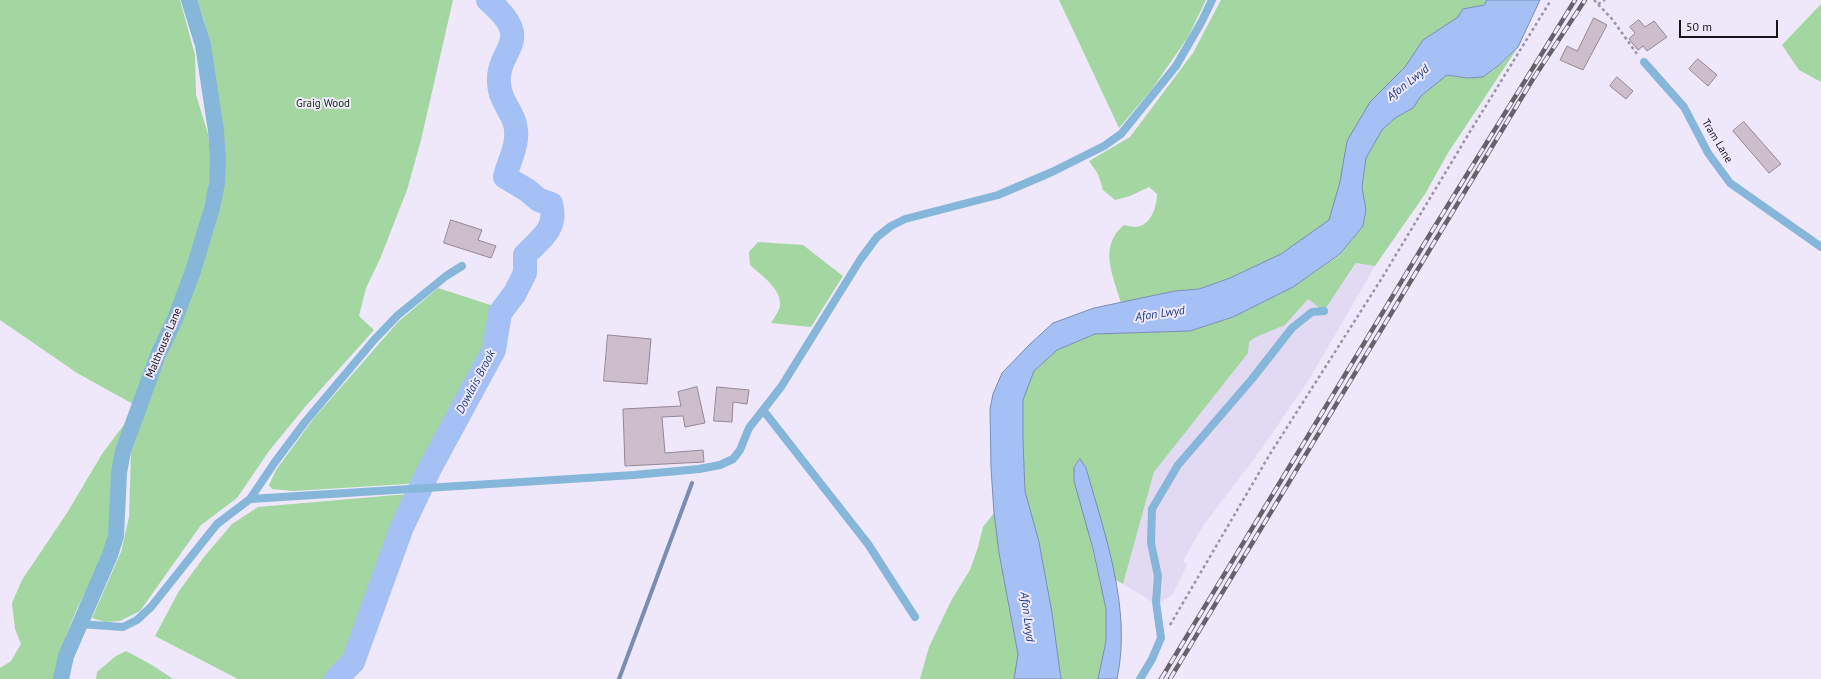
<!DOCTYPE html>
<style>
body{margin:0}
#map{position:relative;width:1821px;height:679px;overflow:hidden;background:#eee8fa;font-family:"PT Sans",sans-serif}
canvas{display:block}
.scale{position:absolute;left:1679px;top:20px;width:99px;height:18px;box-sizing:border-box;border:2px solid #17151a;border-top:0;padding-left:5px;font-size:12px;line-height:14px;white-space:nowrap;color:#17151a;-webkit-text-stroke:3px #eee8fa;paint-order:stroke}
</style>
<div id="map">
<canvas width="1821" height="679"></canvas>
<div class="scale">50 m</div>
</div>
<script>
const context = document.querySelector('canvas').getContext('2d');
context.lineJoin = 'round';
function paint(path, color) { context.fillStyle = color; context.fill(path, 'evenodd'); }
function strokePath(path, color, width, dash) { context.strokeStyle = color; context.lineWidth = width; context.lineCap = dash ? 'butt' : 'round'; context.setLineDash(dash || []); context.stroke(path); }
function write(font, color, halo, rows, align = 'center') {
  context.font = font + ' "PT Sans",sans-serif'; context.lineWidth = 4; context.setLineDash([]); context.textBaseline = 'middle'; context.strokeStyle = halo; context.fillStyle = color; for (const [text, x, y, turn = 0] of rows) {
    context.save(); context.translate(x, y); context.rotate((+turn || 0) * Math.PI / 180); context.textAlign = isNaN(turn) ? turn : align; if (halo) context.strokeText(text, 0, 0); context.fillText(text, 0, 0); context.restore();
  }
}
paint(new Path2D(`
 M1357,263l18,3 -65,112 -50,73 -57,75 -20,35 4,4 -14,29 -13,9 -9,-2 -28,-17 31,-112 95,-130 6,-5 30,-12 23,-27 16,13z`), '#e2daf3');
paint(new Path2D(`
 M0,0h180l15,55 1,40 12,39 3,29 -3,27 -17,68 -58,146 -56,-31 -77,-53z
 M197,0h256l-32,140 -14,50 -27,69 -14,29 -7,28 15,14 -69,77 -36,44 -32,47 -36,27 -61,86 -20,10 -15,1 -13,-4 29,-66 8,-35 2,-64 18,-55 19,-46 42,-115 3,-166 -9,-51z
 M1059,0h147l-18,37 -36,52 -33,39z
 M1221,0h266l-3,5 -21,4 -5,8 -35,23 -18,27 -35,35 -30,80 -10,38 -49,34 -51,24 -31,11 -24,2 -54,12c-8,-27 -23,-57 3,-78 4,1 8,2 12,2 15,-1 21,-21 21,-33l-8,-7 -19,9 -15,4 -12,-10 -5,-16 -9,-13 41,-24 63,-84z
 M1821,4v78l-22,-12 -17,-25z
 M1518,47l-70,106 -23,41 -50,72 -19,-3 -32,48 -16,-12 -23,26 -29,12 -7,5 -1,11 -94,119 -31,112 -9,-5 -5,-28 -23,-83 -7,-9 -5,9 32,141v32l-8,38h-37l-9,-66 -13,-71 -14,-51 -2,-50v-41l11,-29 23,-21 38,-16 95,-3 43,-14 60,-30 47,-32 23,-29 3,-16 -4,-23 4,-29 16,-28 13,-12 18,-10 8,-12 26,-21c11,2 23,4 34,2 11,-2 29,-22 37,-30z
 M758,242l45,3 40,31 -32,51 -40,-4c3,-5 8,-12 9,-17 2,-17 -19,-31 -30,-41l-1,-13z
 M438,288l65,21 -3,4 -6,37 -71,133 -130,8 -21,-2 -3,-4 7,-15 38,-52 84,-96z
 M126,422l-16,105 -7,30 -27,54 -10,25 -11,43h-55v-11l11,-7 10,-17 -6,-15 -3,-26 10,-23 45,-67 35,-59z
 M419,493l-17,34 -49,135 -17,17h-98l-83,-43 24,-45 25,-34 28,-33 26,-17z
 M994,513l5,40 19,101 -3,23 -1,2h-94l9,-32 23,-48 18,-29 8,-23 5,-20z
 M126,651l26,14 21,14h-77l1,-7 19,-16z`), '#a4d6a1');
const water = new Path2D(`
 M1487,0h53l-22,47 -20,19 -15,11 -16,1 -20,-3 -26,21 -8,12 -18,10 -13,12 -16,28 -4,29 4,23 -3,16 -23,28 -47,33 -60,30 -43,14 -95,3 -38,16 -23,21 -11,29v41l2,50 14,51 13,71 9,66h-47l4,-25 -19,-101 -5,-40 -3,-45 -1,-59 3,-15 9,-21 27,-28 24,-22 41,-15 81,-17 24,-2 31,-11 51,-24 48,-34 11,-38 7,-41 23,-39 35,-35 18,-27 35,-23 5,-8 21,-4z
 M1080,459l6,9c19,67 46,141 31,211h-19l8,-38v-32l-13,-60 -19,-68v-13z`);
paint(water, '#a5c0f5');
strokePath(water, '#7a8db3', 1);
strokePath(new Path2D(`
 M619,679l73,-196`), '#7a8db3', 4);
strokePath(new Path2D(`
 M336,679l17,-17 49,-135 28,-59 64,-118 6,-37 15,-20 10,-20v-18c15,-16 33,-26 26,-51l-12,-4 -12,-10 -22,-13c4,-17 15,-34 10,-53 -3,-12 -13,-22 -15,-34 -9,-42 40,-45 -12,-90`), '#a5c0f5', 24);
const building = new Path2D(`
 M1594,18l13,7 -24,45 -23,-10 7,-14 10,5z
 M1639,20l6,7 9,-6 13,16 -20,14 -4,-5 -5,4 -9,-11 6,-6 -5,-6z
 M1698,59l19,16 -9,11 -19,-17z
 M1617,77l16,14 -7,8 -16,-13z
 M1744,122l37,42 -12,9 -36,-42z
 M451,220l31,10 -4,10 18,6 -5,12 -47,-15z
 M608,335l43,4 -4,45 -43,-3z
 M697,387l8,36 -20,4 -2,-11 -21,1 3,36 38,-3 1,12 -79,4 -2,-57 58,-3 -3,-14z
 M717,387l32,3 -2,14 -14,-2 -1,20 -18,-1z`);
paint(building, '#cdbecb');
strokePath(building, '#958794', 1);
strokePath(new Path2D(`
 M1594,0l18,19 25,35
 M1598,4l7,-4
 M1170,625l100,-171 112,-176 89,-148 80,-130`), '#9995a2', 2.5, [3, 3]);
strokePath(new Path2D(`
 M1644,62l40,45 24,46 22,30 91,64
 M763,410l105,134 47,73
 M250,499l384,-24 65,-6 21,-4 13,-6 7,-9 9,-22 32,-41 79,-127 17,-23 14,-11 14,-7 93,-24 54,-23 52,-26 17,-12 55,-68 26,-45 10,-21
 M79,624l44,3 14,-7 14,-13 66,-83 33,-25 25,-37 30,-40 69,-82 24,-25 48,-39 16,-10
 M1140,679l12,-20 9,-21 -5,-36 2,-26 -7,-33 1,-34 26,-44 74,-86 40,-51 20,-16 12,-1`), '#86b6d9', 8);
strokePath(new Path2D(`
 M61,679l5,-23 44,-101 6,-19 3,-63 4,-22 35,-96 17,-36 18,-48 19,-63 5,-25 1,-23 -2,-29 -13,-86 -14,-45`), '#86b6d9', 16);
const rail = new Path2D(`
 M1161,679l271,-448 143,-231
 M1170,679l363,-600 52,-79`);
strokePath(rail, '#66626c', 4.5);
strokePath(rail, '#eee8fa', 3, [9]);
write('11px', '#0b330d', '#eee8fa', [
 ["Graig Wood",323,104]
]);
write('11px', '#17151a', '#eee8fa', [
 ["Tram Lane",1717,141,59],
 ["Malthouse Lane",164,343,-67]
]);
write('italic 12px', '#1d3e88', '#eee8fa', [
 ["Afon Lwyd",1408,83,-38],
 ["Afon Lwyd",1160,314,-8],
 ["Dowlais Brook",476,382,-62],
 ["Afon Lwyd",1027,617,83]
]);
</script>
